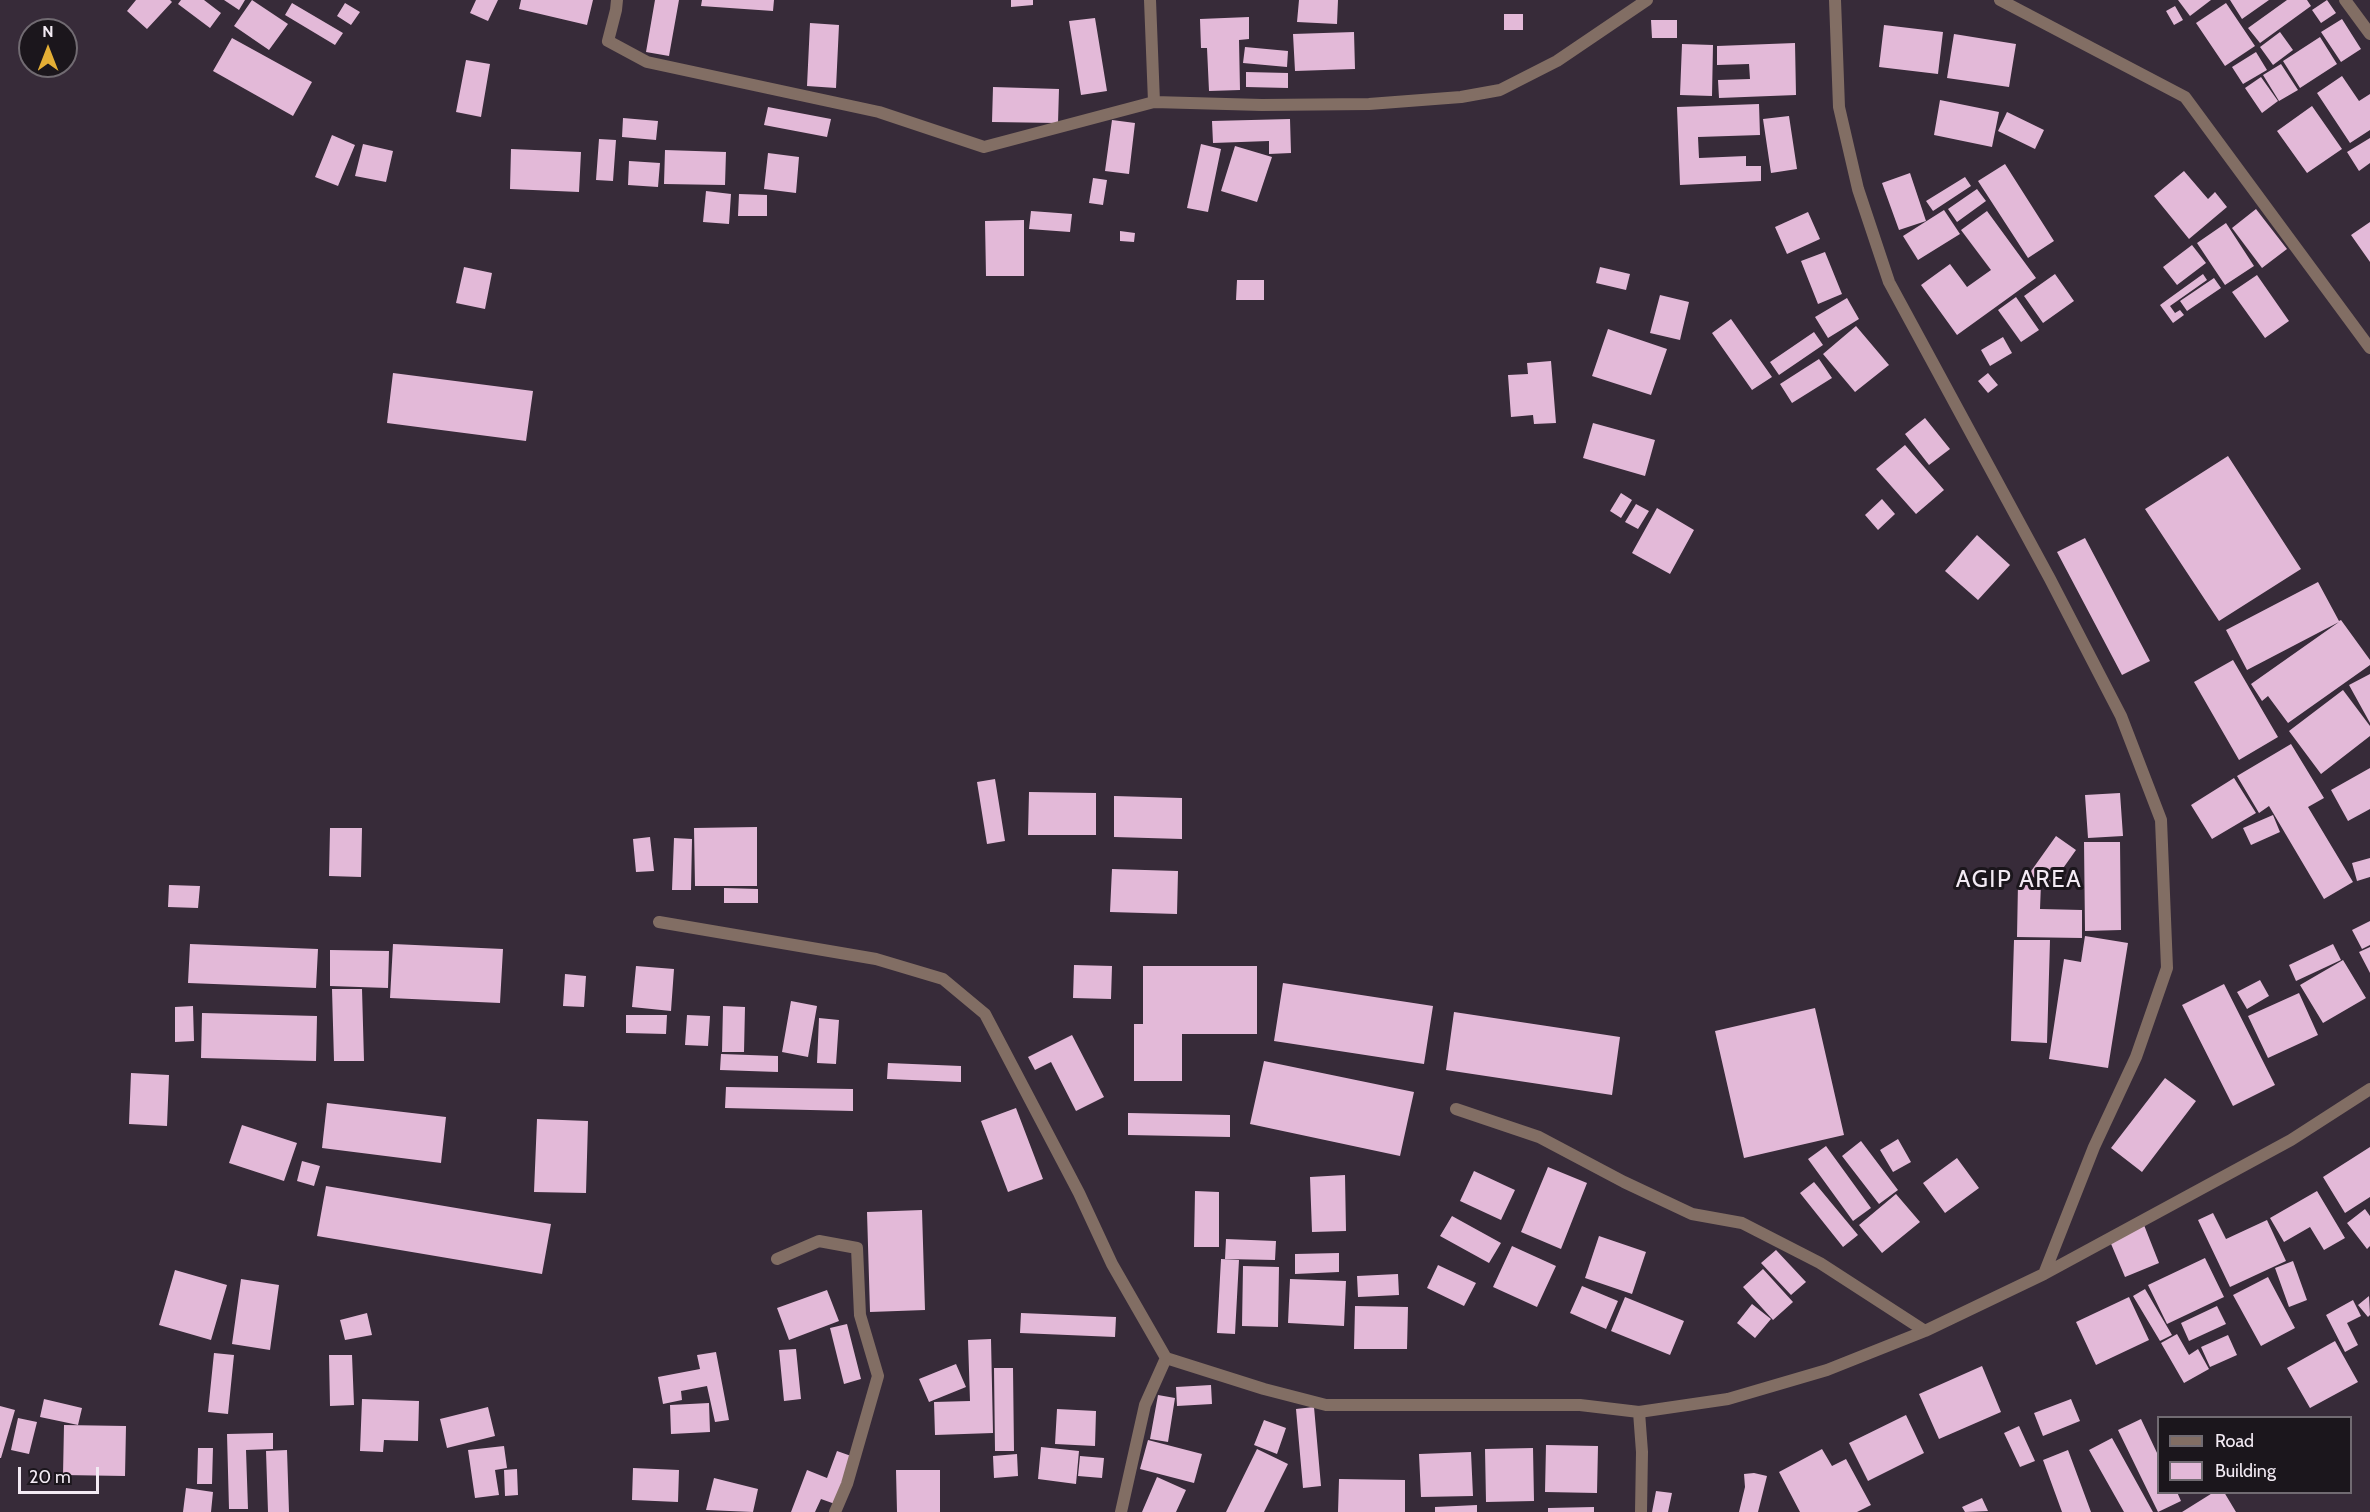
<!DOCTYPE html>
<style>
body{margin:0}
#map{position:relative;width:2370px;height:1512px;overflow:hidden;background:#372b39;font-family:Cabin,sans-serif}
canvas{display:block}
.legend{position:absolute;left:2157px;top:1416px;width:195px;height:78px;box-sizing:border-box;background:#1b161c;border:2px solid #716b72;margin:0;padding:8px 10px;list-style:none;font-size:18px;color:#f3ebf4}
.legend li{display:flex;align-items:center;gap:12px;height:30px}
.legend b{width:30px;border:2px solid #716b72}
.north{position:absolute;left:18px;top:18px;width:60px;height:60px;box-sizing:border-box;background:#1b161c;border:2px solid #716b72;border-radius:50%;rotate:0deg;font-size:16px;font-weight:700;line-height:24px;text-align:center;color:#f3ebf4}
.north::after{content:'';display:block;margin:auto;width:21px;height:27px;background:#e4ae35;clip-path:polygon(50% 0,100% 100%,50% 72%,0 100%)}
.scale{position:absolute;left:18px;top:1467px;width:81px;height:27px;box-sizing:border-box;border:3px solid #f3ebf4;border-top:0;padding-left:8px;font-size:18px;line-height:21px;white-space:nowrap;color:#f3ebf4;-webkit-text-stroke:4px #1b161c;paint-order:stroke}
</style>
<div id="map">
<canvas width="2370" height="1512"></canvas>
<ul class="legend">
<li><b style="height:8px;background:#826e64"></b>Road</li>
<li><b style="height:16px;background:#e3b9d8"></b>Building</li>
</ul>
<div class="north">N</div>
<div class="scale">20 m</div>
</div>
<script>
const context = document.querySelector('canvas').getContext('2d');
context.lineJoin = 'round';
function paint(path, color) { context.fillStyle = color; context.fill(path, 'evenodd'); }
function strokePath(path, color, width, dash) { context.strokeStyle = color; context.lineWidth = width; context.lineCap = dash ? 'butt' : 'round'; context.setLineDash(dash || []); context.stroke(path); }
function write(font, color, halo, rows, align = 'center') {
  context.font = font + ' Cabin,sans-serif'; context.lineWidth = 6; context.setLineDash([]); context.textBaseline = 'middle'; context.strokeStyle = halo; context.fillStyle = color; for (const [text, x, y, turn = 0] of rows) {
    context.save(); context.translate(x, y); context.rotate((+turn || 0) * Math.PI / 180); context.textAlign = isNaN(turn) ? turn : align; if (halo) context.strokeText(text, 0, 0); context.fillText(text, 0, 0); context.restore();
  }
}
paint(new Path2D(`
 M136,0h34l2,2 -25,27 -20,-18z
 M181,0h23l17,13 -11,15 -32,-24z
 M224,0h21l-6,10z
 M252,0l36,24 -19,26 -35,-24z
 M476,0h22l-10,21 -18,-8z
 M521,0h72l-6,25 -68,-16z
 M655,0h24l-10,56 -23,-4z
 M702,0h72l-1,11 -72,-5z
 M1011,0h22v5l-22,2z
 M1299,0h39l-1,24 -40,-2z
 M2178,0h33l-21,16z
 M2230,0h39l-27,19z
 M2287,0h20l4,6 -51,37 -12,-15z
 M2327,0l9,13 -15,10 -9,-13z
 M292,3l51,30 -8,12 -50,-30z
 M345,3l15,9 -9,13 -14,-9z
 M2226,3l29,43 -30,20 -29,-43z
 M2175,6l8,14 -9,5 -8,-14z
 M1504,14h19v16h-19z
 M1249,17v22l-10,1 1,50 -31,1 -2,-43h-6l-1,-29z
 M1095,18l12,73 -26,4 -12,-74z
 M2342,19l19,30 -20,13 -20,-30z
 M1651,20h26v18h-25z
 M810,23l29,2 -3,63 -29,-2z
 M1884,25l59,7 -5,42 -59,-7z
 M1354,32l1,37 -60,2 -2,-37z
 M2280,32l13,18 -20,15 -13,-18z
 M1954,34l62,10 -7,43 -62,-9z
 M2320,37l17,27 -37,24 -17,-27z
 M232,38l80,44 -19,34 -80,-45z
 M1795,43l1,52 -77,3 -1,-18 32,-1 -1,-15 -32,1v-19z
 M1682,44l31,1 -1,51 -32,-1z
 M1245,47l43,4 -1,16 -44,-4z
 M2256,52l11,18 -24,14 -11,-17z
 M466,60l24,4 -9,53 -25,-5z
 M2281,64l17,26 -19,11 -16,-26z
 M1246,72l42,1v15l-42,-1z
 M2342,76l17,25 11,-7v36l-20,13 -33,-50z
 M2261,77l17,24 -16,12 -17,-25z
 M993,87l66,2 -1,34 -66,-1z
 M1940,100l59,12 -7,35 -58,-12z
 M1759,104l1,31 -62,2 1,21 47,-2v10h15v15l-81,4 -3,-78z
 M2312,106l30,43 -35,24 -30,-42z
 M768,107l63,12 -4,18 -63,-12z
 M2007,112l37,18 -9,19 -37,-18z
 M1789,116l8,53 -26,4 -8,-54z
 M623,118l35,3 -2,19 -34,-3z
 M1290,119l1,34 -22,1v-13l-56,2 -1,-22z
 M1112,120l23,3 -6,51 -24,-3z
 M332,135l23,10 -17,41 -23,-9z
 M2370,138v25l-11,8 -12,-19z
 M599,139l17,1 -3,41 -17,-1z
 M363,144l30,7 -7,31 -31,-6z
 M1201,144l20,5 -13,63 -21,-4z
 M1235,146l37,11 -15,45 -36,-11z
 M511,149l70,3 -2,40 -69,-3z
 M665,150l61,2 -1,33 -61,-1z
 M768,153l31,4 -3,36 -32,-4z
 M629,161l31,2 -2,24 -30,-2z
 M2005,164l49,77 -26,17 -50,-77z
 M2184,171l24,28 7,-7 12,15 -38,32 -35,-43z
 M1910,173l16,48 -27,9 -17,-47z
 M1965,177l6,9 -38,25 -7,-10z
 M1093,178l14,2 -4,25 -14,-2z
 M1977,189l9,12 -29,21 -9,-13z
 M706,191l25,3 -2,30 -26,-2z
 M739,194l28,1v21h-29z
 M2256,209l31,40 -25,19 -30,-40z
 M1944,210l16,24 -42,26 -15,-24z
 M1031,211l41,3 -2,18 -41,-3z
 M1987,211l49,67 -79,57 -36,-50 29,-21 17,23 24,-17 -30,-40z
 M1808,212l12,27 -33,15 -12,-27z
 M1024,220v56h-38l-1,-55z
 M2370,222v40l-19,-27z
 M2226,223l28,43 -29,19 -28,-42z
 M1120,231l15,2 -1,9 -14,-1z
 M2192,245l14,18 -29,22 -14,-18z
 M1825,252l17,42 -24,10 -17,-43z
 M464,267l28,6 -7,36 -29,-6z
 M1600,267l30,7 -4,16 -30,-7z
 M2055,274l19,27 -31,22 -19,-27z
 M2203,274l4,6 -37,26 5,7 5,-3 4,5 -11,8 -13,-18z
 M2257,275l32,46 -24,17 -33,-46z
 M2214,278l7,10 -34,23 -7,-10z
 M1237,280h27v20h-28z
 M1660,295l29,7 -9,38 -30,-7z
 M2016,297l23,33 -18,12 -23,-32z
 M1847,298l12,21 -31,19 -13,-21z
 M1731,319l41,58 -20,13 -40,-57z
 M1856,326l33,39 -34,27 -32,-38z
 M1608,329l59,20 -16,46 -59,-19z
 M1814,332l9,13 -44,30 -9,-13z
 M2003,337l9,16 -22,13 -9,-16z
 M1819,359l13,19 -40,25 -12,-19z
 M1551,361l5,62 -22,1 -1,-9 -22,2 -3,-42 20,-1 -1,-11z
 M393,373l140,18 -7,50 -139,-18z
 M1988,373l10,12 -10,8 -10,-12z
 M1925,418l25,31 -21,16 -24,-31z
 M1593,423l62,17 -10,36 -62,-18z
 M1905,445l39,45 -28,24 -40,-45z
 M2228,456l73,113 -82,52 -74,-112z
 M1621,493l11,7 -11,18 -11,-7z
 M1882,499l13,15 -17,16 -13,-15z
 M1636,504l13,7 -11,18 -13,-7z
 M1657,508l37,22 -24,44 -38,-21z
 M1977,535l33,30 -32,35 -33,-29z
 M2085,538l65,123 -28,14 -65,-123z
 M2318,582l21,39 2,-1 29,40v5l-82,58 -20,-27 -6,5 -11,-17 88,-62 -92,48 -21,-40z
 M2233,660l45,77 -39,23 -45,-78z
 M2370,674v49l-21,-38z
 M2343,690l27,36v10l-49,38 -32,-43z
 M2291,744l33,54 -16,9 45,75 -29,17 -55,-93 -10,7 -22,-37z
 M2370,768v41l-22,12 -17,-31z
 M2234,778l22,35 -44,26 -21,-34z
 M995,779l10,62 -18,3 -10,-62z
 M1029,792l67,1v42h-68z
 M2120,793l3,43 -35,2 -3,-43z
 M1114,796l68,2v41l-68,-2z
 M2273,815l7,17 -29,13 -8,-17z
 M757,827v59h-62l-1,-58z
 M330,828h32l-1,49 -32,-1z
 M2056,836l20,14 -27,38 -20,-14z
 M650,837l4,34 -18,1 -3,-33z
 M674,838l18,1 -1,51h-19z
 M2084,842h36l1,88 -36,1z
 M2370,858v19l-13,4 -5,-18z
 M1112,869l66,2 -1,43 -67,-2z
 M2018,883h23l-1,26 42,1v28l-65,-1z
 M169,885l31,1 -2,22 -30,-1z
 M724,888l34,1v14h-34z
 M2370,921v24l-8,4 -10,-19z
 M2085,936l43,7 -20,125 -59,-9 15,-100 17,3z
 M2014,940h36l-3,103 -36,-2z
 M190,944l128,5 -2,39 -128,-5z
 M393,944l110,5 -3,54 -110,-5z
 M2333,944l8,16 -45,21 -7,-16z
 M2370,947v26l-11,-21z
 M330,950l59,1 -1,37 -58,-2z
 M2343,960l23,38 -43,25 -23,-38z
 M1074,965l38,1 -1,33 -38,-1z
 M636,966l38,3 -3,42 -39,-4z
 M1143,966h114v68h-75v47h-48v-57h9z
 M565,974l21,2 -2,31 -21,-1z
 M2260,980l9,16 -22,13 -10,-17z
 M1283,983l150,23 -9,58 -150,-23z
 M2224,984l51,101 -42,21 -51,-101z
 M332,989h30l2,72h-30z
 M2299,993l19,42 -50,23 -20,-42z
 M791,1001l26,5 -9,51 -26,-5z
 M193,1006l1,35 -19,1v-35z
 M723,1006l22,1 -1,45h-22z
 M1815,1008l29,127 -100,23 -29,-127z
 M1454,1012l166,25 -8,58 -166,-25z
 M202,1013l115,3 -1,45 -115,-3z
 M626,1015h41l-1,19 -40,-1z
 M687,1015l23,1 -2,30 -23,-1z
 M819,1018l20,2 -3,44 -19,-1z
 M1072,1035l32,62 -28,14 -25,-49 -16,8 -7,-13z
 M721,1054l57,2v16l-58,-2z
 M1264,1061l150,31 -14,64 -150,-32z
 M888,1063l73,3v16l-74,-3z
 M131,1073l38,2 -2,51 -38,-2z
 M2165,1078l31,23 -54,71 -31,-24z
 M726,1087l127,2v22l-128,-3z
 M327,1103l119,14 -5,46 -119,-15z
 M1016,1108l27,71 -35,13 -27,-71z
 M1128,1113l102,2v22l-102,-2z
 M537,1119l51,2 -2,72 -52,-1z
 M242,1125l55,18 -13,38 -55,-18z
 M1898,1139l13,23 -18,10 -13,-22z
 M1861,1141l37,49 -19,14 -37,-48z
 M1826,1146l45,62 -18,13 -45,-62z
 M2370,1147v50l-25,16 -22,-36z
 M1957,1158l22,30 -34,25 -22,-30z
 M302,1161l18,5 -6,20 -17,-5z
 M1548,1167l39,16 -26,66 -40,-17z
 M1474,1171l41,19 -14,30 -41,-19z
 M1345,1175l1,56 -34,1 -2,-55z
 M1814,1182l44,53 -15,12 -43,-54z
 M326,1186l225,38 -9,50 -225,-38z
 M1195,1191l24,1v55h-25z
 M2317,1191l28,47 -21,12 -14,-23 -26,15 -14,-24z
 M1896,1194l24,28 -38,31 -23,-28z
 M2365,1209l5,7v30l-3,3 -20,-26z
 M922,1210l3,100 -55,2 -3,-100z
 M2213,1213l13,26 41,-19 19,41 -56,26 -32,-67z
 M1452,1216l49,27 -12,20 -49,-27z
 M2144,1225l15,38 -34,14 -16,-38z
 M1599,1236l47,16 -14,42 -47,-16z
 M1226,1239l50,2 -1,19 -50,-1z
 M1512,1246l44,20 -19,41 -44,-20z
 M1776,1250l30,32 -15,13 -30,-32z
 M1339,1253v19l-44,2v-20z
 M2205,1258l19,39 -57,27 -19,-39z
 M1221,1259l18,1 -4,74 -18,-1z
 M2293,1261l14,39 -18,7 -14,-39z
 M1438,1265l38,18 -12,23 -37,-18z
 M1243,1266l36,1 -1,60 -36,-1z
 M1763,1269l30,33 -20,18 -30,-33z
 M175,1270l52,15 -16,55 -52,-15z
 M1398,1274l1,21 -41,2 -1,-21z
 M2268,1277l27,51 -34,18 -28,-51z
 M241,1279l38,6 -9,65 -38,-6z
 M1290,1279l56,2 -2,45 -56,-3z
 M1582,1286l36,15 -12,28 -36,-16z
 M2145,1289l27,46 -12,6 -27,-45z
 M827,1290l12,31 -50,19 -12,-32z
 M2369,1296l1,19 -2,2 -10,-12z
 M1625,1297l59,24 -14,34 -59,-24z
 M2129,1297l20,43 -53,25 -20,-43z
 M2353,1300l8,16 -14,7 11,22 -13,7 -19,-37z
 M1752,1304l19,15 -16,19 -18,-15z
 M1355,1306l53,1 -1,42h-53z
 M2217,1306l9,18 -37,17 -8,-18z
 M367,1313l5,22 -27,5 -5,-20z
 M1021,1313l95,4 -1,20 -95,-4z
 M847,1324l14,55 -17,5 -14,-56z
 M2177,1334l12,21 9,-6 11,20 -25,14 -23,-40z
 M2228,1335l9,20 -27,12 -9,-20z
 M991,1339l2,94 -58,2 -1,-33 36,-1 -2,-61z
 M2335,1341l23,41 -48,26 -23,-40z
 M796,1349l5,50 -17,2 -5,-51z
 M716,1352l13,68 -14,2 -8,-36 -26,5 1,9 -19,4 -5,-27 42,-8 -3,-14z
 M214,1353l20,2 -6,59 -20,-2z
 M329,1355h23l2,50 -24,1z
 M956,1364l10,23 -37,15 -10,-23z
 M1982,1366l19,46 -62,27 -20,-45z
 M994,1368h19l1,83h-19z
 M1211,1385l1,19 -35,2 -1,-19z
 M1158,1395l17,3 -7,44 -18,-3z
 M44,1399l38,9 -4,17 -38,-8z
 M362,1399l57,2 -1,40 -34,-1 -1,12 -23,-1z
 M2071,1399l9,22 -37,15 -9,-23z
 M709,1403l1,29 -39,2 -1,-29z
 M0,1406l15,4 -14,48h-1z
 M488,1407l7,29 -48,12 -7,-29z
 M1314,1407l7,79 -18,2 -7,-79z
 M1057,1409l39,2 -1,35 -40,-2z
 M1906,1415l18,38 -56,28 -19,-38z
 M18,1418l19,4 -8,32 -18,-4z
 M2141,1419l17,36v37h19l4,9 -23,11 -40,-82z
 M1264,1420l22,8 -9,26 -23,-9z
 M64,1425l62,1 -1,50 -62,-1z
 M2019,1426l16,35 -15,6 -16,-34z
 M273,1433v16l-27,1 2,59h-19l-2,-75z
 M2112,1438l41,74h-29l-35,-62z
 M1148,1440l54,14 -8,29 -54,-14z
 M1546,1445l52,1 -1,47 -52,-1z
 M504,1446l3,22 -12,2 4,25 -24,3 -7,-48z
 M1041,1447l38,4 -3,33 -38,-5z
 M198,1448h15l-1,36h-15z
 M1533,1448l1,53 -48,1 -1,-53z
 M1257,1449l31,15 -24,48h-38z
 M1822,1449l10,17 14,-7 25,46 -14,7h-57l-21,-40z
 M287,1450l2,62h-21l-2,-61z
 M2068,1450l23,62h-29l-19,-52z
 M837,1451l17,6 -19,47 -14,-5 -6,13h-24l16,-42 20,8z
 M1471,1452l2,44 -52,1 -2,-43z
 M1017,1454l1,22 -24,2 -1,-22z
 M1080,1456l24,2 -2,20 -24,-2z
 M633,1468l46,2 -1,32 -46,-2z
 M517,1469l1,26 -13,1 -1,-26z
 M896,1470h44v42h-43z
 M1754,1473l13,3 -9,36h-19l6,-25 -1,-13z
 M1157,1477l29,13 -10,22h-34z
 M714,1478l44,11 -5,23 -47,-2z
 M1339,1479l66,1v32h-67z
 M186,1488l27,4 -2,20h-28z
 M1656,1491l16,2 -4,19h-16z
 M2214,1492h10l12,20h-54z
 M1982,1498l6,13 -23,1 -3,-5z
 M1477,1505v7h-42v-5z
 M1594,1507v5h-46v-4z`), '#e3b9d8');
strokePath(new Path2D(`
 M617,0l-1,10 -8,31 39,21 232,50 105,35 170,-45 -4,-102
 M1835,0l4,107 19,82 31,93 161,297 71,137 40,104 6,148 -31,89 -42,90 -50,127
 M2000,0l185,97 185,251
 M2345,0l25,34
 M1154,102l108,3 107,-1 92,-7 39,-7 57,-29 90,-61
 M659,922l217,37 67,20 42,35 94,179 33,71 54,94 98,31 62,16h254l59,7 89,-13 99,-29 98,-39 119,-57 247,-134 79,-51
 M1456,1109l83,28 85,45 68,32 50,9 78,40 105,68
 M777,1259l42,-18 38,7 3,67 18,61 -31,108 -12,28
 M1639,1412l3,40 -1,60
 M1121,1512l24,-107 21,-47`), '#826e64', 12);
context.letterSpacing = '1.5px';
write('24px', '#f3ebf4', '#1b161c', [
 ["AGIP AREA",2019,880]
]);
context.letterSpacing = '0px';
</script>
